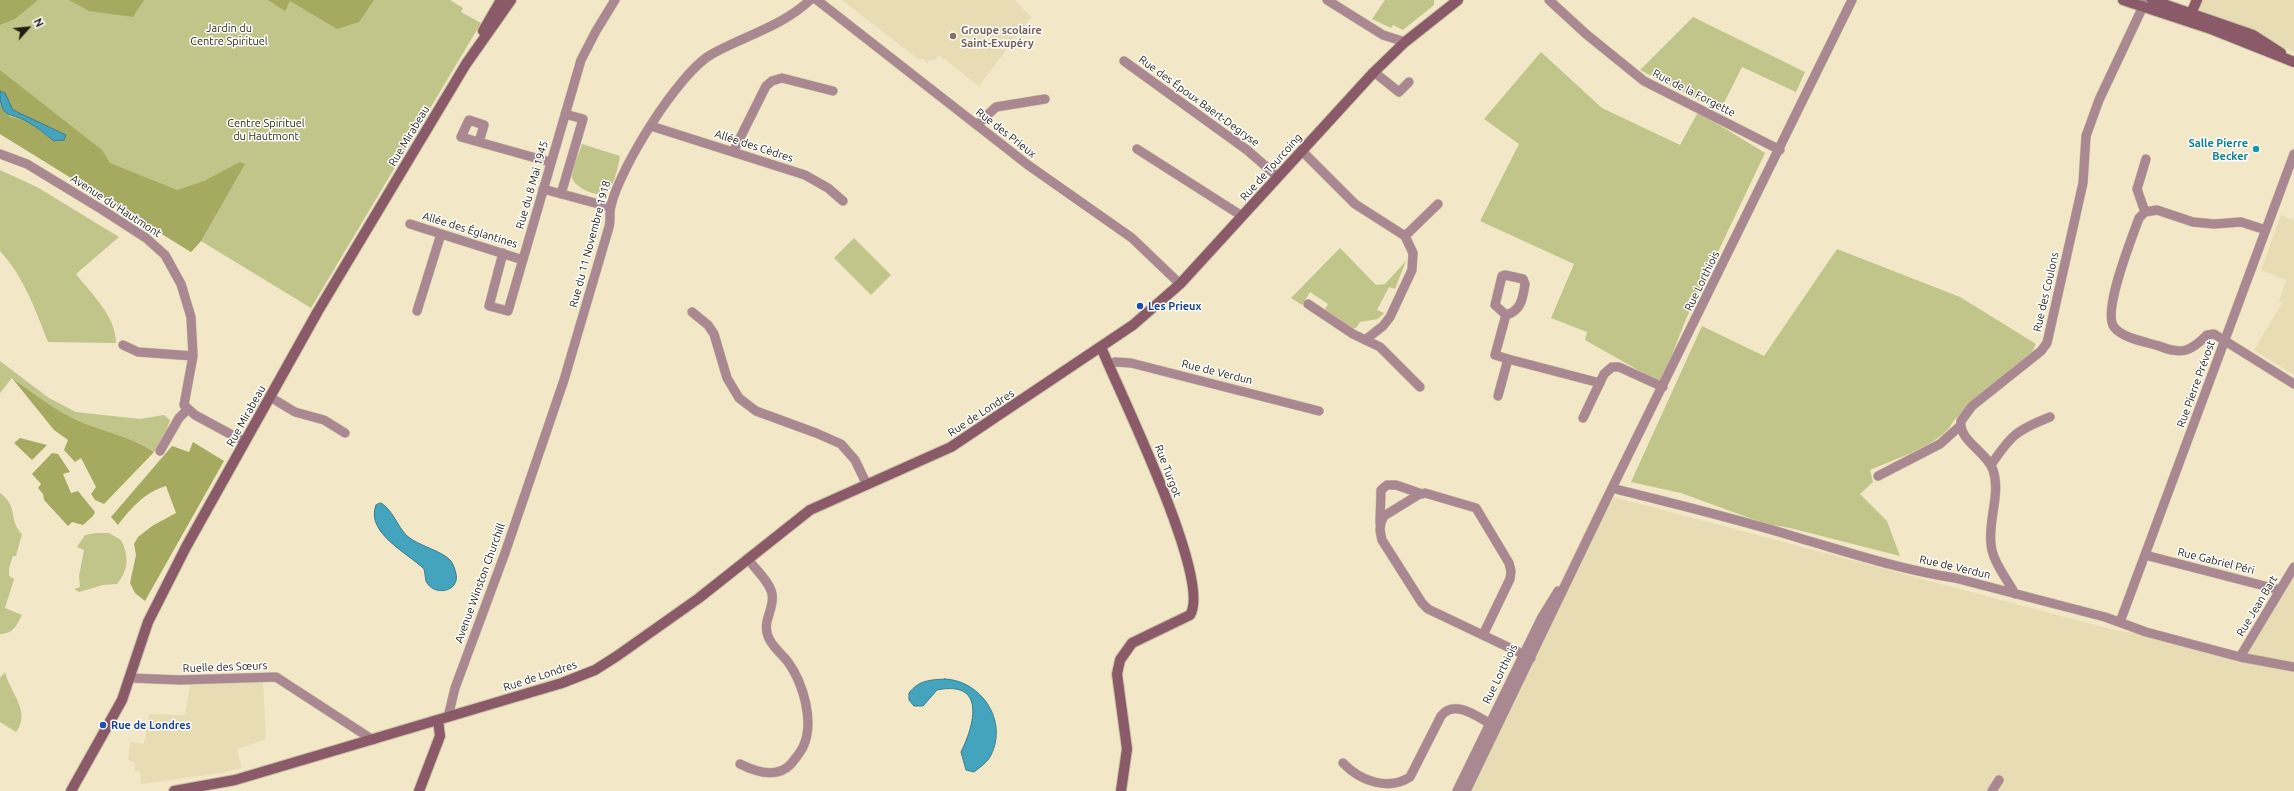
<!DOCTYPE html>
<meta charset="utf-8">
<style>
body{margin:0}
#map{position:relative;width:2294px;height:791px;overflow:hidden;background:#f2e8c8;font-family:Ubuntu,sans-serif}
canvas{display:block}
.north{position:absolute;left:8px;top:8px;width:40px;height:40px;-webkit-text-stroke:3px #fff;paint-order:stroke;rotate:63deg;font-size:11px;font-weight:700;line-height:16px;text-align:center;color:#201d11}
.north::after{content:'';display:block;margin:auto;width:14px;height:18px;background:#201d11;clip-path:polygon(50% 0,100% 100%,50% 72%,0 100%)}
</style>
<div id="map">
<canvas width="2294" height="791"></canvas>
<div class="north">N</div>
</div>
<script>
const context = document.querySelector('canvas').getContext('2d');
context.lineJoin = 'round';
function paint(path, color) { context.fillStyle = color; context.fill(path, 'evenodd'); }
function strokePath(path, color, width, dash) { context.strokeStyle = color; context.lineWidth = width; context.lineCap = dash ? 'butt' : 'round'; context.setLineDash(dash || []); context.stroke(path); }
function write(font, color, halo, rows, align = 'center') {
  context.font = font + ' Ubuntu,sans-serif'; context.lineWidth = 3; context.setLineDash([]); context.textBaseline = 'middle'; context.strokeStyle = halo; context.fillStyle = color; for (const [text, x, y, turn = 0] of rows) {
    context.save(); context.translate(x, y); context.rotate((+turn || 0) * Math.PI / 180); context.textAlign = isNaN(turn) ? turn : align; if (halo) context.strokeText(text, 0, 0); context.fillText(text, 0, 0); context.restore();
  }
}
paint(new Path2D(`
 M842,0h173l16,17 -52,69 -40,-31 -4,5h-6l-2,3 -4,-4 -4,1z
 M2193,0h101v52l-103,-46z
 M2281,215l13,5v155l-40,-25 28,-47 -3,-1 7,-22 -25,-10z
 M1603,494l507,135 137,25 47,-80v217h-835z
 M263,679l3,60 -29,10 5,19 -22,5 -79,11 -1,-13 -5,1 -1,-10 -6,-2 2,-18 14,2 5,-30 36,1 5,-31 19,1 3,-3z`), '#e8dcb5');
paint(new Path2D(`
 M0,0h450l13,8 -2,4 20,11 -170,285 -110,-67 -10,11 -191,-118z
 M1385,0h49v5l-31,25 -10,-5 -2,3 -19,-9z
 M1693,17l112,55 -9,20 -54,-25 -22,44 -80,-41z
 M1541,52l61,56 78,37 18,-33 67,41 -79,166 -25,64 -76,-43 2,-8 -36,-14 23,-54 -94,-43 39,-77 -35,-25z
 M582,144l38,12c-2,10 -5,31 -15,37 -7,5 -32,-6 -33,-16 0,-10 7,-23 10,-33z
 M0,170l37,17 82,50 -43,37c16,21 40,42 40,69l-68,-1c-13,-33 -24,-65 -48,-91z
 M854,238l37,37 -20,20 -37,-37z
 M1340,248l36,37 9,-1 21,-23 -11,28 -6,-2 -12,23 7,3 -6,6 -18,3 -4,6h-7l-25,-17 4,-7 -18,-12 -8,13 -11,-7z
 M1837,249l123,48 76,47 -4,8 -78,68c-11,25 -60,39 -84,50l3,12 -13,12 27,27 13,35 -110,-28 -24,-4 -85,-31 -50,-11 71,-156 62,30z
 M0,361l49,37 27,14 64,7 24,-4 6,5 -5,15 -11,17c-23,-16 -51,-20 -77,-32 -24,-10 -44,-27 -65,-42l-12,15z
 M0,493c19,14 8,27 22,41l-6,22h-3l-4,12v8l5,3 -9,29 17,7c-5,10 -9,19 -22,19z
 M96,533h13l12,7c8,15 8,30 -4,44l-14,1 -24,7 -5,-3 6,-2 -1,-11 5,-26 -7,-3 8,-12z
 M5,672c4,19 27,40 11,60l-16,-10v-44z`), '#c1c589');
paint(new Path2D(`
 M0,0h38l-23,19 -15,6z
 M69,0h75l-11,17 -44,-6z
 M268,0h106l-15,22 -22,7 -47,-28 -5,10z
 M0,70l102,80 8,13 67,27 27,-9 36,-19 5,2 -44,77 -10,11 -191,-118v-30l10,13 17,4 27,20 5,1 -46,-32 -8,-17 -5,-2z
 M12,378c21,15 41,31 65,42 26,12 54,16 77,32l-50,52 -9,-4 -4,-6 5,-7 -15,-29 -6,4 -11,-12 4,-10 -14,-10z
 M20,438l27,7 -15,15 -18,-17z
 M193,442l31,19 -79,140 -10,-8 -5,-10 6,-28 -2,-11 4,-7 14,-11 24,-13 -10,-27c-21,6 -35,22 -48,39l-7,-8 61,-71 17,6z
 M52,453l6,1 12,18 -7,2 8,19 7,-2 17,21 -2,4 -10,9 -11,-3 -4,4 -24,-26 -1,-6 -5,-6 3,-4 -9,-10z`), '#a6aa61');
const water = new Path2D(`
 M0,91l5,2 8,17 53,25 -2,5 -10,1c-9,-7 -17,-14 -26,-19 -19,-11 -28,-2 -28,-31z
 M381,503c12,7 16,23 26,33 12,10 35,15 43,24 3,3 5,9 6,14 4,18 -23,23 -30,7 -1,-4 -1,-9 -2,-12 -16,-16 -59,-36 -48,-64z
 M945,679c37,2 63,42 46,76 -3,7 -12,13 -17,17l-8,-2 -5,-18c14,-28 25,-72 -24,-62l-14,16h-9l-5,-6v-7c10,-13 21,-13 36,-14z`);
paint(water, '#45a4bd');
strokePath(water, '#3a7c89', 1);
const street = new Path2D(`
 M817,0l211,165 104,73 48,46
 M1327,0l56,35 22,7
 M1549,0l37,34 58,47 136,69
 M1124,61l123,89 31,27
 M1374,72l25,20 10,-10
 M977,125l19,-18 49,-8
 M651,126l154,49 23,13 15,13
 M479,142l5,-17 -15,-5 -8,17 89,25
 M1137,149l105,67
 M1302,151l53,53 50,32
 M733,152l33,-66 6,-5 10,-3 51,13
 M0,154l27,10 74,45 45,29 19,17 16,29 10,33 2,39 -9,49 11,10 50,27
 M543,189l67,18
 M561,194l22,-75 -18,-5
 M2145,212l-8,-23 9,-30
 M410,224l113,36
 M2266,230l-25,-8 -27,2 -21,-2 -36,-12 -12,2 -6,6c-7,20 -37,93 -25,109 8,11 32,15 45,19 23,9 31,6 48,-11l7,-1 80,50
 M503,253l-14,53 19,5 73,-251 15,-29 19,-31
 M1308,304l45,30 27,13 40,40
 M417,311l24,-77
 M692,312l16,13 6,9 13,44 12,20 17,13 60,22 25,11 14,16 12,25
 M1506,315l-11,-10 7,-29 3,-1 18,4 2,5c-2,14 -4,27 -19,31l-11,40 13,4
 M1365,340l18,-14 7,-9 22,-47 1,-17 -8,-17 33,-32
 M123,345l15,7 55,4
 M1108,364l7,-2 16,1 188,48
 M1498,396l10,-37 92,24
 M270,397l25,15 29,8 21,13
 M1583,418l21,-44 8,-7h7l44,20
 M160,451l19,-33 8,-8
 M1991,465c20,-30 26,-35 59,-48
 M1878,476l62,-32 20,-18
 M1612,488c62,16 126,31 187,50 52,15 103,32 156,40l150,39 41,15 94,25 54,10
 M1380,523l1,-33 6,-5h9l26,9
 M2145,555l135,35
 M2015,594c-8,-15 -23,-33 -24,-50 -3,-24 10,-51 2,-74 -6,-18 -35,-30 -32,-49l11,-15 69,-55 6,-8 36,-160 3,-47 13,-36 47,-100
 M2120,622l174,-468
 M1483,635l27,-56 1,-8 -2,-8 -33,-55 -51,-15 -7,2 -34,21 -3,6 -1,8 2,10 40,63 6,6 103,49
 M2240,657l54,-90
 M131,678l49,2 96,-3 97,63
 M448,717l7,-29 50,-135 59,-173 45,-153c2,-7 0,-14 2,-21 8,-37 68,-134 101,-152 32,-18 71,-28 98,-54
 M1343,763c17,18 45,28 67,14l31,-61c14,-18 38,2 53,10
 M740,764c16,8 37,15 51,0 4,-5 9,-11 12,-17 12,-25 0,-64 -15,-85 -6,-8 -17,-16 -20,-26 -6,-16 7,-27 4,-42 -2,-12 -17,-25 -24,-35
 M1457,791l85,-174 16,-26
 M1466,791l146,-303 240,-488
 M1992,791l7,-11`);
const secondary = new Path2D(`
 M2123,0l88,29 83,33
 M2152,0l101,35 28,18
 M2189,18l8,-18
 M483,31l18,-31
 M1101,347c17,43 112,233 89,268l-58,28 -12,17 -3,14 10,75 -6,42
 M71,791l51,-91 26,-78 38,-75 132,-236 148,-247 45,-64
 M174,791l61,-11 327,-97 33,-13 22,-14 82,-58 111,-88 141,-63 182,-122 47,-41 194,-212 31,-30 53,-42
 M419,791l21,-55 -2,-16`);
strokePath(street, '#ccc3a7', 10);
strokePath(secondary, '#ccc3a7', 12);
strokePath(street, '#aa8891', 9);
strokePath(secondary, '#8a5a69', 10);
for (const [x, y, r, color] of [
 [953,36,4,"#8d6e63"],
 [2256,149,4,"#0f9aa8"],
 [1140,306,4,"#1a4fb4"],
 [103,725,4,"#1a4fb4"]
]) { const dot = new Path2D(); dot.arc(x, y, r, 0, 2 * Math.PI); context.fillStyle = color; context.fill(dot); strokePath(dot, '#fff', 1.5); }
write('11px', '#2c2e0d', '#fff', [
 ["Jardin du",229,28],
 ["Centre Spirituel",229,41],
 ["Centre Spirituel",266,123],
 ["du Hautmont",266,136]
]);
write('bold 11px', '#785e54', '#fff', [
 ["Groupe scolaire",961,30],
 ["Saint-Exupéry",961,43]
], 'left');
write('11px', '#201d11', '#fff', [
 ["Rue de la Forgette",1694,93,27],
 ["Rue des Époux Baert-Degryse",1199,101,36],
 ["Rue des Prieux",1006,133,38],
 ["Rue Mirabeau",409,136,-59],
 ["Allée des Cèdres",754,146,18],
 ["Rue de Tourcoing",1271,167,-48],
 ["Rue du 8 Mai 1945",532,185,-74],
 ["Avenue du Hautmont",116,206,33],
 ["Allée des Églantines",470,230,17],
 ["Rue du 11 Novembre 1918",590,244,-75],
 ["Rue Lorthiois",1702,281,-64],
 ["Rue des Coulons",2046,292,-77],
 ["Rue de Verdun",1217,372,14],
 ["Rue Pierre Prévost",2196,384,-70],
 ["Rue de Londres",981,413,-33],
 ["Rue Mirabeau",246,416,-61],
 ["Rue Turgot",1168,471,69],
 ["Rue Gabriel Péri",2216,561,14],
 ["Rue de Verdun",1955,567,13],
 ["Avenue Winston Churchill",480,583,-70],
 ["Rue Jean Bart",2257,606,-59],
 ["Ruelle des Sœurs",225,667,-2],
 ["Rue Lorthiois",1500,674,-64],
 ["Rue de Londres",540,676,-18]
]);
write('bold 11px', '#0d838f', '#fff', [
 ["Salle Pierre",2248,143],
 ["Becker",2248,156]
], 'right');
write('bold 11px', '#164399', '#fff', [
 ["Les Prieux",1148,306],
 ["Rue de Londres",111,725]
], 'left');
</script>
